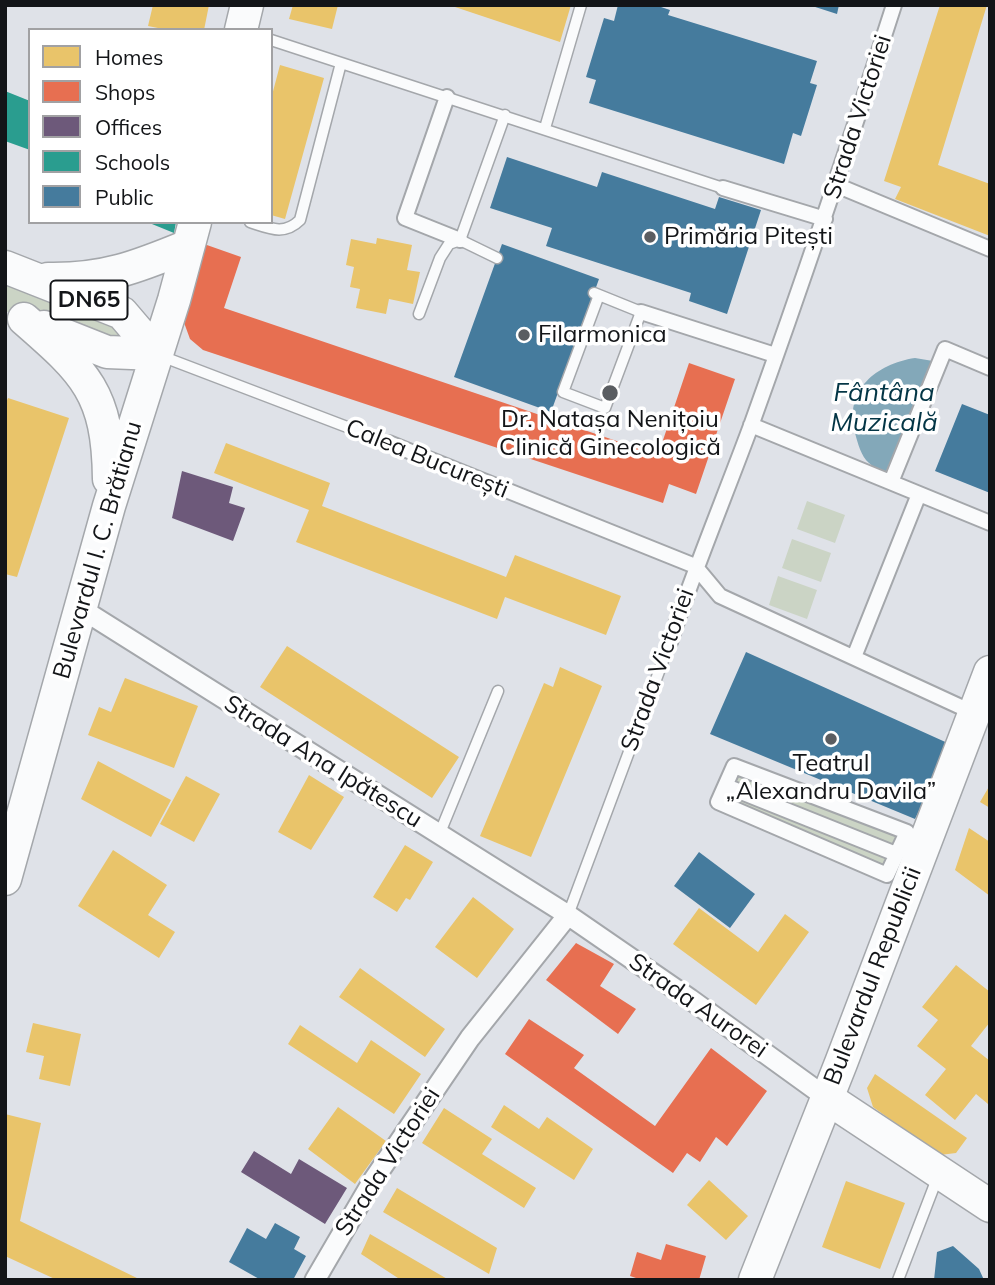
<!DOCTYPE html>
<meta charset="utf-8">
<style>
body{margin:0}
#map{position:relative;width:995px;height:1285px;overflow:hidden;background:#dfe2e8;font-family:Mulish,sans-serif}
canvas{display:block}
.frame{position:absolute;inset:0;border:7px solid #131518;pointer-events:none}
.legend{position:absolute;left:28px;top:28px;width:245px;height:196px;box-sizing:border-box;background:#fff;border:2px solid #a1a1a3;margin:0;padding:9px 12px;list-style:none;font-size:21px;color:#131518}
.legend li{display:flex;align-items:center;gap:14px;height:35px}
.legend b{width:35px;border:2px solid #a1a1a3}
</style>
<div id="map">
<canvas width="995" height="1285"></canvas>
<div class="frame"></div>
<ul class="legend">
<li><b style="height:19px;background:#e9c46a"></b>Homes</li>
<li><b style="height:19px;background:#e76f51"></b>Shops</li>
<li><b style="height:19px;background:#6d597a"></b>Offices</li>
<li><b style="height:19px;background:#2a9d8f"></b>Schools</li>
<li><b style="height:19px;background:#457b9d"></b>Public</li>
</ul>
</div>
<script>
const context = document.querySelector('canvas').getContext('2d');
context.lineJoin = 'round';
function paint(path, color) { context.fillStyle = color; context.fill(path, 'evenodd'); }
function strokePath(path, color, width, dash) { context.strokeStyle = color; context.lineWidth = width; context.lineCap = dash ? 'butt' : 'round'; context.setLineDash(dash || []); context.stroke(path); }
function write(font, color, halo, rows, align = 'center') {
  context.font = font + ' Mulish,sans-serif'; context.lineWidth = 7; context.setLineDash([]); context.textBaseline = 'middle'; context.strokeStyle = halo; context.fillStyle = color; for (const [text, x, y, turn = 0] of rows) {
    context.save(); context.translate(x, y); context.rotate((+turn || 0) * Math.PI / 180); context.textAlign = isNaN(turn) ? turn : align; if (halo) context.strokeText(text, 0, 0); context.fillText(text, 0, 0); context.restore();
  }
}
paint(new Path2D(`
 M5,267l117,46 35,41 -50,-2 -102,-41z
 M807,501l38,14 -10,28 -38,-14z
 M792,539l39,14 -10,29 -39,-14z
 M778,576l39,14 -10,29 -38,-14z
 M735,770l167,64 -7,16 -166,-65z
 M727,790l166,65 -8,16 -164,-70z`), '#cbd4c5');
paint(new Path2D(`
 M915,358l18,3 -46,115c-6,-4 -13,-8 -18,-13 -8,-7 -11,-19 -14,-30 -11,-43 21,-69 60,-75z`), '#83a8b9');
paint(new Path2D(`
 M153,5h56l-5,25h-36l-20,-4z
 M293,5h45l-6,24 -43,-10z
 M449,5h122l-11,37z
 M940,5h47l-49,160 52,19v52l-95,-37 6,-12 -17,-6z
 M280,65l44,13 -39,141 -14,-4v-116z
 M377,238l35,7 -5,25 13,2 -7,32 -24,-5 -3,15 -30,-6 4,-19 -10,-2 4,-20 -8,-2 5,-26 25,5z
 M8,398l61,20 -52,159 -12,-3v-169z
 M226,443l104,40 -8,23 184,71 9,-22 106,41 -15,39 -101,-38 -8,22 -201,-77 13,-32 -95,-37z
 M287,646l172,111 -27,41 -172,-111z
 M560,667l42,19 -71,171 -51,-21 64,-153 9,4z
 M125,678l73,28 -24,62 -86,-33 11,-28 12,5z
 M98,761l73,39 -20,37 -70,-38z
 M309,775l35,22 -33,53 -33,-18z
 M186,776l34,18 -26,48 -34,-18z
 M990,785v23l-10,-6z
 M969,828l21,14v54l-35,-26z
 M405,845l28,17 -23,38 -4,-2 -9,14 -24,-15z
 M113,850l54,35 -19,30 27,17 -16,26 -81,-52z
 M473,897l41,32 -37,49 -42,-31z
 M699,908l59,44 27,-38 24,18 -53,73 -83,-61z
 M956,965l34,27v30l-19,24 19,15v40l-2,3 -12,-10 -21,26 -30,-25 21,-26 -29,-23 21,-26 -16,-13z
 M360,968l85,61 -20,28 -86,-60z
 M33,1023l48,11 -11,52 -31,-7 5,-23 -18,-4z
 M300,1025l57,38 14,-23 50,34 -27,40 -106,-70z
 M875,1074l92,64 -11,15 -16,2 -67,-48 -6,-19z
 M504,1105l35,24 8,-12 46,32 -19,31 -83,-53z
 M338,1107l48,34 -31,43 -47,-35z
 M444,1108l48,31 -10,15 54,34 -12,20 -102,-65z
 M5,1114l36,9 -21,98 121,59h-84l-52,-24z
 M709,1180l39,36 -22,24 -39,-35z
 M846,1181l59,22 -25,66 -58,-22z
 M397,1188l100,60 -8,26 -106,-62z
 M370,1234l79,46h-48l-40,-26z`), '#e9c46a');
paint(new Path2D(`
 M204,244l37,13 -17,51 434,147 31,-92 46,16 -39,115 -27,-10 -6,19 -460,-153 -13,-11 -8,-22z
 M576,943l38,21 -14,22 36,23 -18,25 -72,-54z
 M529,1019l55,36 -10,13 81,58 56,-78 56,43 -40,55 -11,-9 -16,25 -13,-9 -14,20 -168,-119z
 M666,1244l40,12 -7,24h-57l-12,-4 7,-24 24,8z`), '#e76f51');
paint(new Path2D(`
 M182,471l51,16 -4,16 16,5 -12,33 -61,-23z
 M254,1151l37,23 8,-15 48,29 -22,36 -84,-52z`), '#6d597a');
paint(new Path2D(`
 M5,91l25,10v49l-25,-9z
 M147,222h29l-2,11z`), '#2a9d8f');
paint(new Path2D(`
 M618,5h37l15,5 -2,5 149,46 -7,22 7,2 -16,51 -8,-3 -9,31 -195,-61 7,-23 -10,-3 18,-59 10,3z
 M809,5h30l-2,9z
 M507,157l90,30 5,-15 113,37 4,-12 42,13 -34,104 -38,-13 2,-8 -145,-47 6,-18 -62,-20z
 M502,244l97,35 -48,133 -97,-35z
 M962,404l28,11v78l-55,-22z
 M746,652l206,93 -37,74 -205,-85z
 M699,852l56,42 -25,34 -56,-42z
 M275,1223l25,14 -6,12 12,7 -13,24h-32l-32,-18 18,-34 19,11z
 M953,1246l26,23 5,11h-50l3,-28z`), '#457b9d');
const service = new Path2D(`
 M271,40l452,148
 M545,128l36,-123
 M250,222c19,6 34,14 50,-2l41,-157
 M460,240l45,-125
 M594,293l47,19 -36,96 -42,-16 36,-97
 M419,314l21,-56 9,-14 11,-4 37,18
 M161,356l228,87
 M439,835l59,-144
 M568,915l102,-273
 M898,1280l40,-104`);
const pedestrian = new Path2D(`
 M447,97l-42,121 55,22
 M836,185l154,64
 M723,188l102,31
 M641,312l134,43
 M751,425l239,98
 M389,443l306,123 25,30 254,117
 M891,482l54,-133 45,19
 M670,642c25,-74 55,-146 82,-219 50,-139 97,-278 142,-418
 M854,657l65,-163
 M734,766l173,66 -20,43 -169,-73z
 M726,786l170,68`);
const minor = new Path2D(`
 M80,608l488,307 122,84 137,99
 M315,1280l59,-101 96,-141 98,-123`);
const primary = new Path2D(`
 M241,30l6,-25
 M5,267l117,46 35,41
 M48,279c56,1 89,-12 140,-33
 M24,319c62,54 84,74 85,160
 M44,327l63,25 50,2
 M5,879l104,-373 65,-206 21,-78
 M827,1098l163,108
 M755,1280l86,-217 149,-391`);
strokePath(service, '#a4a7ab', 13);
strokePath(pedestrian, '#a4a7ab', 18);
strokePath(minor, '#a4a7ab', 23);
strokePath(primary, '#a4a7ab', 35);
strokePath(service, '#fafbfc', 10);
strokePath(pedestrian, '#fafbfc', 14);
strokePath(minor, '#fafbfc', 19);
strokePath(primary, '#fafbfc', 32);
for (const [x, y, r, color] of [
 [650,237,7,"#5a5d61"],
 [524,335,7,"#5a5d61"],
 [610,393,9,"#5a5d61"],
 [831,739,7,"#5a5d61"]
]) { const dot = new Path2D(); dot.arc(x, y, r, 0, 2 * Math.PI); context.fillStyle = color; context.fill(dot); strokePath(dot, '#fff', 2.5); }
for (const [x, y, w] of [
 [89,300,77]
]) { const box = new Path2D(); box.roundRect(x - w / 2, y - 19.5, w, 39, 5); context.fillStyle = '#fff'; context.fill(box); strokePath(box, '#131518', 2); }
write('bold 23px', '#131518', null, [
 ["DN65",89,300]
]);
write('24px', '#131518', '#fff', [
 ["Strada Victoriei",858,117,-72],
 ["Calea București",427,459,22],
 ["Bulevardul I. C. Brătianu",98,550,-74],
 ["Strada Victoriei",658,670,-70],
 ["Strada Ana Ipătescu",323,762,32],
 ["Bulevardul Republicii",873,976,-69],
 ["Strada Aurorei",698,1006,35],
 ["Strada Victoriei",388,1162,-57]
]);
write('24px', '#131518', '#fff', [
 ["Primăria Pitești",664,237],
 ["Filarmonica",538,335],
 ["Dr. Natașa Nenițoiu",610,420,"center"],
 ["Clinică Ginecologică",610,448,"center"],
 ["Teatrul",831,764,"center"],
 ["„Alexandru Davila”",831,792,"center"]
], 'left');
write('italic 26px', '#033545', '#fff', [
 ["Fântâna",884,393],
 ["Muzicală",884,423]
]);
</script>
